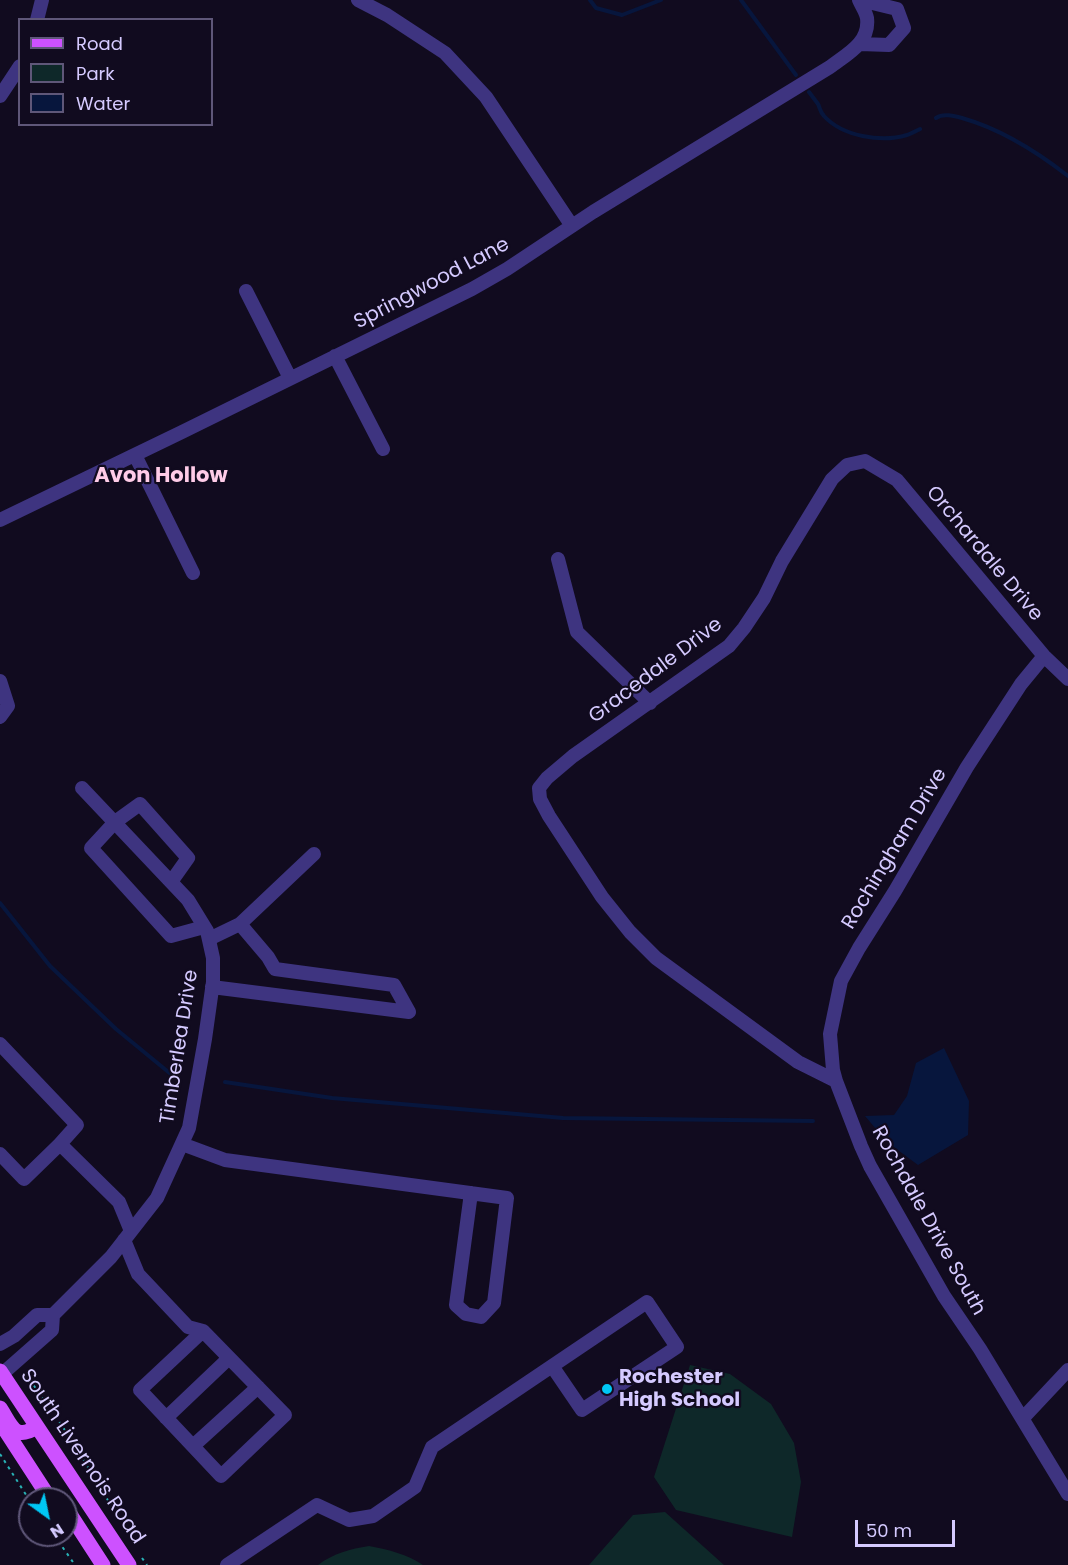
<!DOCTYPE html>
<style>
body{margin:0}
#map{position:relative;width:1068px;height:1565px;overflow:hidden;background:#110b1f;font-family:Poppins,sans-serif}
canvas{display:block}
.legend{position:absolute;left:18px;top:18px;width:195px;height:108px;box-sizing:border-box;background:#110b1f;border:2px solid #5f5779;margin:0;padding:8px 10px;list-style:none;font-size:18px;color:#d5caff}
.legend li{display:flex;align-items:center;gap:12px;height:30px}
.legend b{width:30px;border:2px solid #5f5779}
.north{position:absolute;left:18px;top:1487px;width:60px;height:60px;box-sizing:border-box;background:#110b1f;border:2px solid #5f5779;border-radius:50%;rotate:147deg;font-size:16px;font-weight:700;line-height:24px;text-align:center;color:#d5caff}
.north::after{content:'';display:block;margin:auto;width:21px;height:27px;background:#00c7f5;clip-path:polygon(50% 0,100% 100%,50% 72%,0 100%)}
.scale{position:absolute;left:855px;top:1520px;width:100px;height:27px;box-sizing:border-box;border:3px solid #d5caff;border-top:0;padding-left:8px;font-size:18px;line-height:21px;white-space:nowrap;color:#d5caff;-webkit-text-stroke:4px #110b1f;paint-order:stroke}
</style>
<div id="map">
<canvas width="1068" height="1565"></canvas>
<ul class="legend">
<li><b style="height:8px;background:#cd51ff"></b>Road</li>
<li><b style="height:16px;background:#0e2829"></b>Park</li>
<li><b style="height:16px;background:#07163d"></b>Water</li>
</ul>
<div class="north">N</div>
<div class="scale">50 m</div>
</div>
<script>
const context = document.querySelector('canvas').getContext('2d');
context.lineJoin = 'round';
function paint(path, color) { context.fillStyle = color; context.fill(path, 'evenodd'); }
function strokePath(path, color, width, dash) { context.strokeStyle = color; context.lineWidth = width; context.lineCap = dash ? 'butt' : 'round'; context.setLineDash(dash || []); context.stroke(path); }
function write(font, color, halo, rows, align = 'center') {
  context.font = font + ' Poppins,sans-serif'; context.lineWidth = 4.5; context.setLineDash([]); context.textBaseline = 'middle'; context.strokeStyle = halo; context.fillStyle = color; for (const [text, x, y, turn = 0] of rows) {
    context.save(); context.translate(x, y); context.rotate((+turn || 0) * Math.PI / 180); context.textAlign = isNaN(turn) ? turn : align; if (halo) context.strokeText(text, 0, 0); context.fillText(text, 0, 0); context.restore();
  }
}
paint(new Path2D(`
 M690,1365l40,9 41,30 23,39 7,39 -9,55 -116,-27 -22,-33z
 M665,1512l59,53h-135l44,-50z
 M369,1546c20,4 38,8 54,19h-105c16,-12 32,-16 51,-19z`), '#0e2829');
paint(new Path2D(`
 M944,1048l25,53 -1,34 -50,30 -31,-23 -22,-26 29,-1 13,-19 9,-33z`), '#07163d');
strokePath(new Path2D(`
 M590,0l6,8 26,7 39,-15
 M741,0l55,75
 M809,92c3,4 6,8 9,12 2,4 2,8 6,12 18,20 57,27 83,19 4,-1 9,-4 13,-6
 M936,118c7,-5 18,-2 26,0 39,11 74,33 106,58
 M0,903l50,63 66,63 56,46
 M225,1082l107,16 231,20 250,3`), '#07163d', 4);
strokePath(new Path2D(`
 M25,1373l44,63 66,109
 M0,1454l30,47
 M54,1535l21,30
 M142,1558l5,7`), '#28b1b5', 2, [3, 4.5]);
strokePath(new Path2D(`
 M358,0l29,15 58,38 41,44 86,129
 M860,0l37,9 7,19 -15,17 -29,-1
 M37,20l5,-20
 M0,96l20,-30
 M246,291l44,87
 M335,356l48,93
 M135,455l58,118
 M0,520l182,-88 290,-143 35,-20 86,-57 237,-145c17,-13 40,-24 37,-49 -1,-6 -6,-13 -8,-18
 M558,559l19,73 73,71
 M1068,679l-24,-23 -147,-176 -32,-19 -18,4 -15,14 -50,82 -18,37 -20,30 -15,18 -156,110 -26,22 -8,10 1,11 9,17 53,81 28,35 26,26 142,104 38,19 25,65 9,20 41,72 33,58 36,53 88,145
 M0,681l8,25 -8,11
 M171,882l17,-24 -48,-54 -25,18 -24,26 80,88 33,-9
 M240,924l74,-70
 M209,939l31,-15 28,33 7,12 119,16 15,27 -197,-25
 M0,1044l77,81 -17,19 59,58 12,29
 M836,1081l-3,-11 -3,-36 11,-53 18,-33 36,-57 72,-124 54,-83 23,-28
 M182,1144l43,16 282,38 -13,105 -13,14 -15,-3 -10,-9 15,-112
 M0,1154l24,25 36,-35
 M124,1240l14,34 50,53 15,4 82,84 -64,61 -81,-86 63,-59
 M0,1344l14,-8 23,-21h16
 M2,1374l50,-44 1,-15 58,-58 46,-59 32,-70 16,-89 8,-57v-24l-6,-27 -19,-31 -106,-112
 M166,1418l63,-60
 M1023,1418l45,-48
 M193,1446l65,-59
 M227,1565l90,-60 32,15 24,-4 42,-29 17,-40 215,-145 30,45 -95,63 -30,-44`), '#3e3480', 14);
strokePath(new Path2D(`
 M0,1371l129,194
 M0,1408c12,18 14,33 37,19
 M0,1422l50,77
 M66,1508l37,57`), '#cd51ff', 15);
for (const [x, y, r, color] of [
 [607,1389,6,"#00c7f5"]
]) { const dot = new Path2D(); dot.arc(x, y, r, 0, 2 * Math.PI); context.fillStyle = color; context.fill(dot); strokePath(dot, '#110b1f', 2); }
write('20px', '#d5caff', '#110b1f', [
 ["Springwood Lane",432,284,-28],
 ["Orchardale Drive",984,554,50],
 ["Gracedale Drive",656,671,-37],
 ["Rochingham Drive",895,849,-59],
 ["Timberlea Drive",180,1047,-81],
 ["Rochdale Drive South",928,1221,61],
 ["South Livernois Road",82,1457,56]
]);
write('bold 20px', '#d5caff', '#110b1f', [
 ["Rochester",619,1378],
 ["High School",619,1401]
], 'left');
write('bold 21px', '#ffcce8', '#110b1f', [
 ["Avon Hollow",161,477]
]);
</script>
